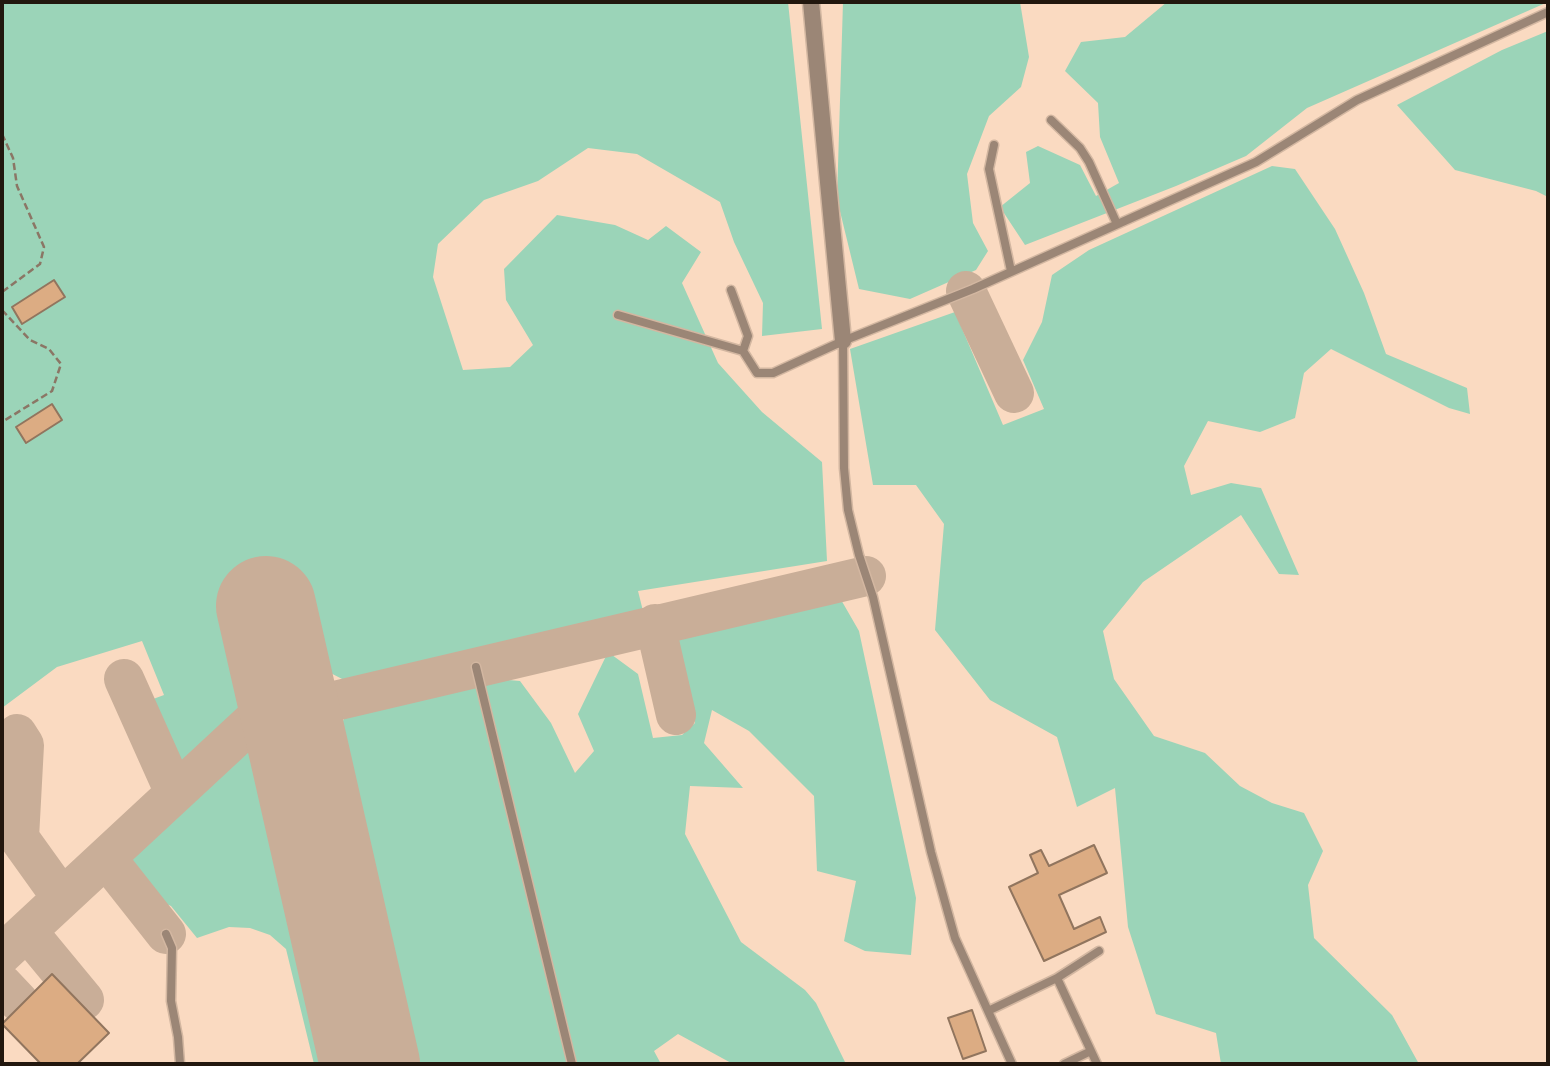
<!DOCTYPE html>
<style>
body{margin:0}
#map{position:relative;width:1550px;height:1066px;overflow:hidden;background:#fadac1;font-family:"Exo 2",sans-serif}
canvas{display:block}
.frame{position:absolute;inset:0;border:4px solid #22170e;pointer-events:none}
</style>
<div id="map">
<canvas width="1550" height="1066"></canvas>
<div class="frame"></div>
</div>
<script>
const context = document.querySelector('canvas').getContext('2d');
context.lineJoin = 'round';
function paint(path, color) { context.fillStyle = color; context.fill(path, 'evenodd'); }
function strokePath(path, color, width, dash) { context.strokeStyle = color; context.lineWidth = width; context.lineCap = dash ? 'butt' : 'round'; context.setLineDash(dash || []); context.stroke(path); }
paint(new Path2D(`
 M2,2h786l34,327 -60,7 1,-33 -29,-61 -14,-40 -83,-48 -49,-6 -50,33 -54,19 -46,44 -5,33 30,93 47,-3 23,-22 -27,-45 -2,-31 53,-54 58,10 33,15 18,-14 35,26 -19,31 36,80 44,49 60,50 5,99 -189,30 5,20 -297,70 -29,-15 -20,-73 -66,15 21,100 -63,61 -17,-2 -27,-65 19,-7 -22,-54 -85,26 -55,41z
 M843,2h177l9,55 -8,30 -32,29 -22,58 6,49 15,28 -12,19 -66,29 -51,-10 -22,-90z
 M1167,2h381l-241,106 -61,48 -70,30 -151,59 -25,-38 30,-24 -4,-31 12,-6 42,19 16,31 23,-13 -19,-46 -2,-34 -33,-32 16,-29 44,-5z
 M1548,31v166l-12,-6 -81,-21 -58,-65 105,-55z
 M1272,166l23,3 40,60 29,64 22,61 81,34 3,26 -21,-6 -118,-59 -27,24 -9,45 -35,14 -52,-11 -24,45 7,29 40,-12 30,5 38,87 -20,-1 -38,-59 -98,67 -40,49 11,48 40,57 51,17 35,33 32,17 32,10 19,38 -15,34 6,53 78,77 27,49h-198l-5,-31 -60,-19 -28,-87 -13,-139 -38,19 -20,-70 -67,-37 -55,-70 9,-106 -28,-39h-43l-23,-136 105,-37 48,113 41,-16 -21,-49 19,-38 10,-47 37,-25z
 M799,596l41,2 19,33 57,267 -5,57 -46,-4 -21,-10 12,-60 -39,-10 -3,-75 -65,-65 -37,-21 -8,33 39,45 -53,-2 -5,48 56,108 64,48 11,13 30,61h-113l-55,-30 -24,17 7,13h-254l-74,-320 13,-30 97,-19 19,-19 58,5 31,42 24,50 19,-22 -16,-37 30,-62 30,22 15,64 29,-3 13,-12 -5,-26 -17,-27 -2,-28 23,-6 6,-12z
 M261,747l73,317h-20l-28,-115 -16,-14 -20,-7 -21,-1 -32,11 -26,-32 -19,-8 -26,-34 3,-19 40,-34 12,2 13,-11 4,-16 44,-38z`), '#9bd4b8');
strokePath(new Path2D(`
 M966,291l48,102
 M655,624l21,91
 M124,679l51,114
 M17,734l7,11 -5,93 43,60
 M106,858l60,76
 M27,931l57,69
 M2,954l252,-234 612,-144
 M2,984l17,18`), '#c9ae98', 40);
strokePath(new Path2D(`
 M266,606l104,458`), '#c9ae98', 100);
const building = new Path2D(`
 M54,280l11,17 -43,27 -10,-17z
 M52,404l10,16 -36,23 -10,-16z
 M1094,845l13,28 -48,22 15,34 26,-12 6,15 -62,29 -35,-74 29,-14 -8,-18 11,-5 8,16z
 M52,974l57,59 -32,31h-36l-39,-40z
 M972,1010l14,41 -23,8 -15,-41z`);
paint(building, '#dcac83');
strokePath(building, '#91755e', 2);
const lane = new Path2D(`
 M1051,120l29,28 9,14 28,62
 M994,145l-5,24 22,102
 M731,290l17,46 -5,15
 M618,315l125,36 14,22h16l70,-32 130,-52 283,-127 101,-62 191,-88
 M843,341l1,127 4,42 11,45 14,42 58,255 24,86 57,126
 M476,667l96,397
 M166,934l6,14 -1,53 7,36 2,27
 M1057,978l42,-27
 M988,1011l69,-33 34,73 -27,13
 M1091,1051l6,13`);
const street = new Path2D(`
 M811,2l32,339`);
strokePath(lane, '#d3b7a1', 11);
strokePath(street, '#d3b7a1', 19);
strokePath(new Path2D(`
 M2,134l11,24 4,28 27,61 -4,17 -38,28
 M2,310l28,30 19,9 12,15 -9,27 -50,31`), '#8b7665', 2.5, [7, 3.5]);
strokePath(lane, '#9b8676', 8);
strokePath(street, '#9b8676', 16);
</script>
